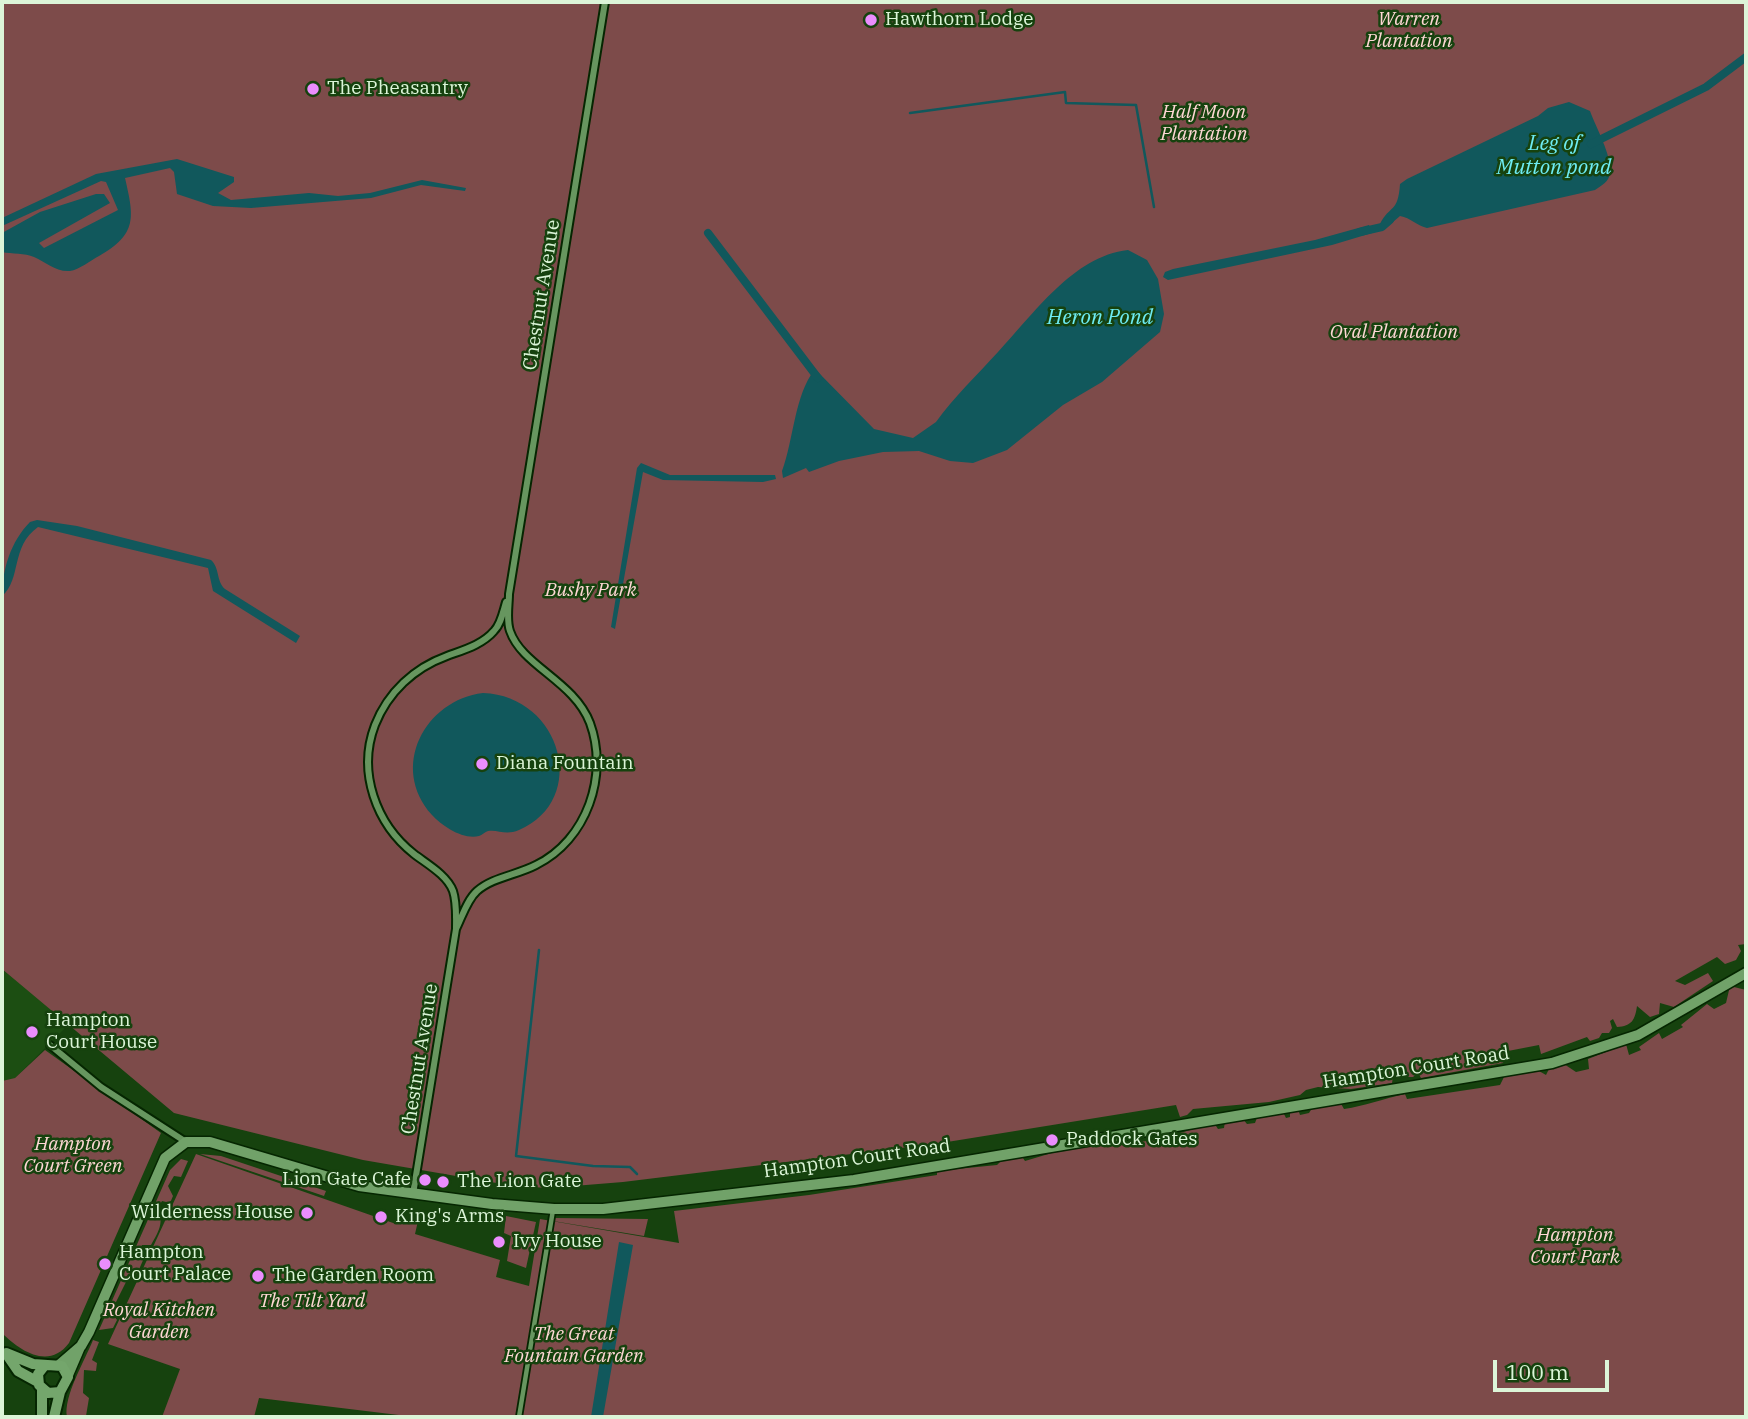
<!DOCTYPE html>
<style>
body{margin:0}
#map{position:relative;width:1748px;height:1419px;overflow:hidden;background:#16420e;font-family:"IBM Plex Serif",serif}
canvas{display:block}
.frame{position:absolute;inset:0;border:4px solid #dcf5d8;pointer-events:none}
.scale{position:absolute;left:1493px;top:1360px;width:116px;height:32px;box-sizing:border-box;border:4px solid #dcf5d8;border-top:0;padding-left:9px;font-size:21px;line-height:24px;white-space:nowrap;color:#dcf5d8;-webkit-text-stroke:5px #16420e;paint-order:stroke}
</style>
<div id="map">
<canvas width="1748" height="1419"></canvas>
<div class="frame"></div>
<div class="scale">100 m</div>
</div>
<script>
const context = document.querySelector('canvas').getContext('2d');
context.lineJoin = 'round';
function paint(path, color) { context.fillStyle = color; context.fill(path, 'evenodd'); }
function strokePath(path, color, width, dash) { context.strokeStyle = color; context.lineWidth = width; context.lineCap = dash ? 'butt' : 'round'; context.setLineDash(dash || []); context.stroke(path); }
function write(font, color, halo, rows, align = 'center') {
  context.font = font + ' "IBM Plex Serif",serif'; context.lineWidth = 5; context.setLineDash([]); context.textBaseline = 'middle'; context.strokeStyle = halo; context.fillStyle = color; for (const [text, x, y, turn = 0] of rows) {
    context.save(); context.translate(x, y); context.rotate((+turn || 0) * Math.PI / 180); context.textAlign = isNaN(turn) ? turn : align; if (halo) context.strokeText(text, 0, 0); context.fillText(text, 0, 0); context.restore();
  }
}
paint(new Path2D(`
 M2,969l67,55 -54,54 -13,3z`), '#1c4e12');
paint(new Path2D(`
 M2,2h1744v942l-8,1 3,6 -5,9 -11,4 -8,-7 -42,24 10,4 23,-12 5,8 -39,26 -14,-4 -1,11 -9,3 -13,-11c-2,14 -5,20 -20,21l-4,-8 -3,2 2,7 -3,5h-7l-3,5 -9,3 -3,-4 -46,17 -2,-9 -31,6 -5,12 -82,15 -3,-5 -5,4h-20l-1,6 -41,6 -33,-2 -12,3 -6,5 -31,7 -76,7 -6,6 -7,2 -4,-12 -235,38 -318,39 -74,6 -35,-2 -151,-26 -189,-47 -172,-144z
 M1730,986l16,4v427h-1331l-156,-19 -5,19h-92l18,-48 -72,-25 88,-190 200,70 2,-6 20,3 -3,13 85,26 -4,17 33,9 11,-67 139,24 -5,-32 135,-16 128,-20v-4l60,-6 7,-7h19l2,3 40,-12 49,-6v3l66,-10v-3l34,-10 4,6 6,-1 1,-7 17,-3 5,6 8,-1 3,-8 24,-5 4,8 4,-1v-7l8,-1 2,6 9,-2 5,-8 26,-3 4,7c21,-3 38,-10 61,-15l2,5 93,-14 5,-10 34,-4 7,4 4,-8 14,-3 12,8 13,-3 -1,-10 38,-15 3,11 12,-5 -2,-3 20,-14 3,6 21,-12 -2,-2 26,-21 7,5 12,-6z
 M45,1050l116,83 -92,210c-20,27 -49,8 -67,-10v-252l13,-3z
 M200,1154l21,2 105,35 -2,5z
 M181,1159l7,2 -7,16 -7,-1 -6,10 5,10 -3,7 -8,-2 -4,7c6,15 1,23 -7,37h-9l-3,6 5,7 -7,16 -8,2 -18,36 6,8 -4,8 -14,2 71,-160z
 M506,1216l30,6 -10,46 -19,-7 4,-25 -7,-3z
 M553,1218l95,1 -4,17 -91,-15z
 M93,1340l6,2 -7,18 5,3 -1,8 -12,-1 -1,23 6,5 -3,18 -19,1c-4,-20 18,-57 26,-77z`), '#7d4b4a');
paint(new Path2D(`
 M1569,102l21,9c6,17 22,44 20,62 -1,9 -8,12 -15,17l-168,38c-11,-3 -16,-10 -27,-12l-14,12 -6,-4c10,-20 18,-10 20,-40l7,-5 131,-63 10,-8z
 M177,159l57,18v5l-16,11 13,7 78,-7 29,3 32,-3 52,-13 44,8 -1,3 -44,-6 -50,13 -120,10 -38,-2 -36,-12 -3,-22 -4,-4 -45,10c9,39 13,56 -26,78 -8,4 -20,14 -29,15 -15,1 -24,-9 -36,-14 -9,-4 -22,-3 -32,-5v-19l38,-21 56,-18h8l6,9 -71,40 5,5 74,-38 -12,-28 -5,-1 -99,45v-8l94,-44z
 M1369,225l3,8 -40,12 -164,35 -5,-3 2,-5 8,-3 142,-29z
 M1128,250l19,10 11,19 6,35 -4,18 -58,50 -39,23 -56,45 -34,13 -23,-2 -31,-10 -36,1 -44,9 -30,11 -3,-4 -23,10 -1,-7c12,-32 12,-75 33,-102l59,60 39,9 23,-16c18,-25 41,-47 62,-70 35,-37 75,-96 130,-102z
 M641,463l29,12h105l1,4 -13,3 -100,-2 -20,-8 -28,157 -4,-2 26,-159z
 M37,520l40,6 134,34c9,8 5,21 14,29l75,47 -4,7 -83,-52 -5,-23 -170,-41c-28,20 -16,52 -36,69 0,-26 9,-55 28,-74z
 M483,693c79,3 107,107 36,137 -14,6 -21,-1 -31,1 -3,1 -6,4 -9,5 -16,4 -37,-10 -47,-21 -43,-48 -7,-115 51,-122z
 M619,1242l14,3 -30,172h-12z`), '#11585c');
strokePath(new Path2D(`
 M910,113l155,-21 1,11 70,2 18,102
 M539,950l-23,206 77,10 37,1 7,7`), '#11585c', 2.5);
strokePath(new Path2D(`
 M1591,144l115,-57 40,-30
 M1360,232l22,-5 8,-7
 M708,233l110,145`), '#11585c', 8);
const pedestrian = new Path2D(`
 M519,1417l34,-207`);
const minor = new Path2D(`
 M456,929c6,-12 11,-29 21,-38 16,-14 40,-16 59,-26 51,-25 73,-90 54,-142 -16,-42 -68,-57 -80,-92 -4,-11 -1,-26 -1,-37l96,-592
 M50,1045l51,42 85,55
 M413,1194l43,-265c0,-12 1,-26 -3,-38 -6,-16 -26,-27 -39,-37 -38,-30 -57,-82 -39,-129 13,-33 39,-57 72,-69 16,-6 35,-11 47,-25 7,-7 9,-19 12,-29`);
const primary = new Path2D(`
 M59,1365l22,-19 8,-14 76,-174 21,-16h24l149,44 133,18 62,5h49l251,-29 698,-117 86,-28 108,-62
 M68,1375l12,-28`);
const trunk = new Path2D(`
 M6,1353l27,11 29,2 6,11 -8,15 -12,1 -9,-8 -1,-11 7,-9
 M7,1355l11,16 20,11
 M42,1388v29
 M54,1417l6,-25`);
strokePath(pedestrian, '#052601', 8);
strokePath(minor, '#052601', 10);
strokePath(primary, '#052601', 13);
strokePath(trunk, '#052601', 14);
strokePath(pedestrian, '#67965f', 4.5);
strokePath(minor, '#67965f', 6);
strokePath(primary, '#71a269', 10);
strokePath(trunk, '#74a66c', 10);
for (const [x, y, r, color] of [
 [871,20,7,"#ea8dfd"],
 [313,89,7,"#ea8dfd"],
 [482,764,7,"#ea8dfd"],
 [32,1032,7,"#ea8dfd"],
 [1052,1140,7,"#ea8dfd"],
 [425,1180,7,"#ea8dfd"],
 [443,1182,7,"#ea8dfd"],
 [307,1213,7,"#ea8dfd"],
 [381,1217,7,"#ea8dfd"],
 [499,1242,7,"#ea8dfd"],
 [105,1264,7,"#ea8dfd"],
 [258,1276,7,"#ea8dfd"]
]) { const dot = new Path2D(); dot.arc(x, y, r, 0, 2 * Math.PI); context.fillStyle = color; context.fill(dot); strokePath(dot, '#16420e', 2.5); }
write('19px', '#dcf5d8', '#16420e', [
 ["Hawthorn Lodge",885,20],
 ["The Pheasantry",327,89],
 ["Diana Fountain",496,764],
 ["Hampton",46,1021],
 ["Court House",46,1043],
 ["Paddock Gates",1066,1140],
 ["Lion Gate Cafe",411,1180,"right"],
 ["The Lion Gate",457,1182],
 ["Wilderness House",293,1213,"right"],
 ["King's Arms",395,1217],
 ["Ivy House",513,1242],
 ["Hampton",119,1253],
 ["Court Palace",119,1275],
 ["The Garden Room",272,1276]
], 'left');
write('italic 19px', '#ffd7d5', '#16420e', [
 ["Warren",1409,20],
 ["Plantation",1409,42],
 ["Half Moon",1204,113],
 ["Plantation",1204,135],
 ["Oval Plantation",1394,333],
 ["Bushy Park",591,591],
 ["Hampton",73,1145],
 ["Court Green",73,1167],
 ["Hampton",1575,1236],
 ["Court Park",1575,1258],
 ["The Tilt Yard",312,1302],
 ["Royal Kitchen",159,1311],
 ["Garden",159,1333],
 ["The Great",574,1335],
 ["Fountain Garden",574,1357]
]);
write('19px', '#dcf5d8', '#16420e', [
 ["Chestnut Avenue",542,295,-81],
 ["Chestnut Avenue",420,1059,-81],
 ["Hampton Court Road",1416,1068,-9],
 ["Hampton Court Road",857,1159,-8]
]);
write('italic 21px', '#6eecf4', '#16420e', [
 ["Leg of",1554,144],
 ["Mutton pond",1554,168],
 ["Heron Pond",1100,318]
]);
</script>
